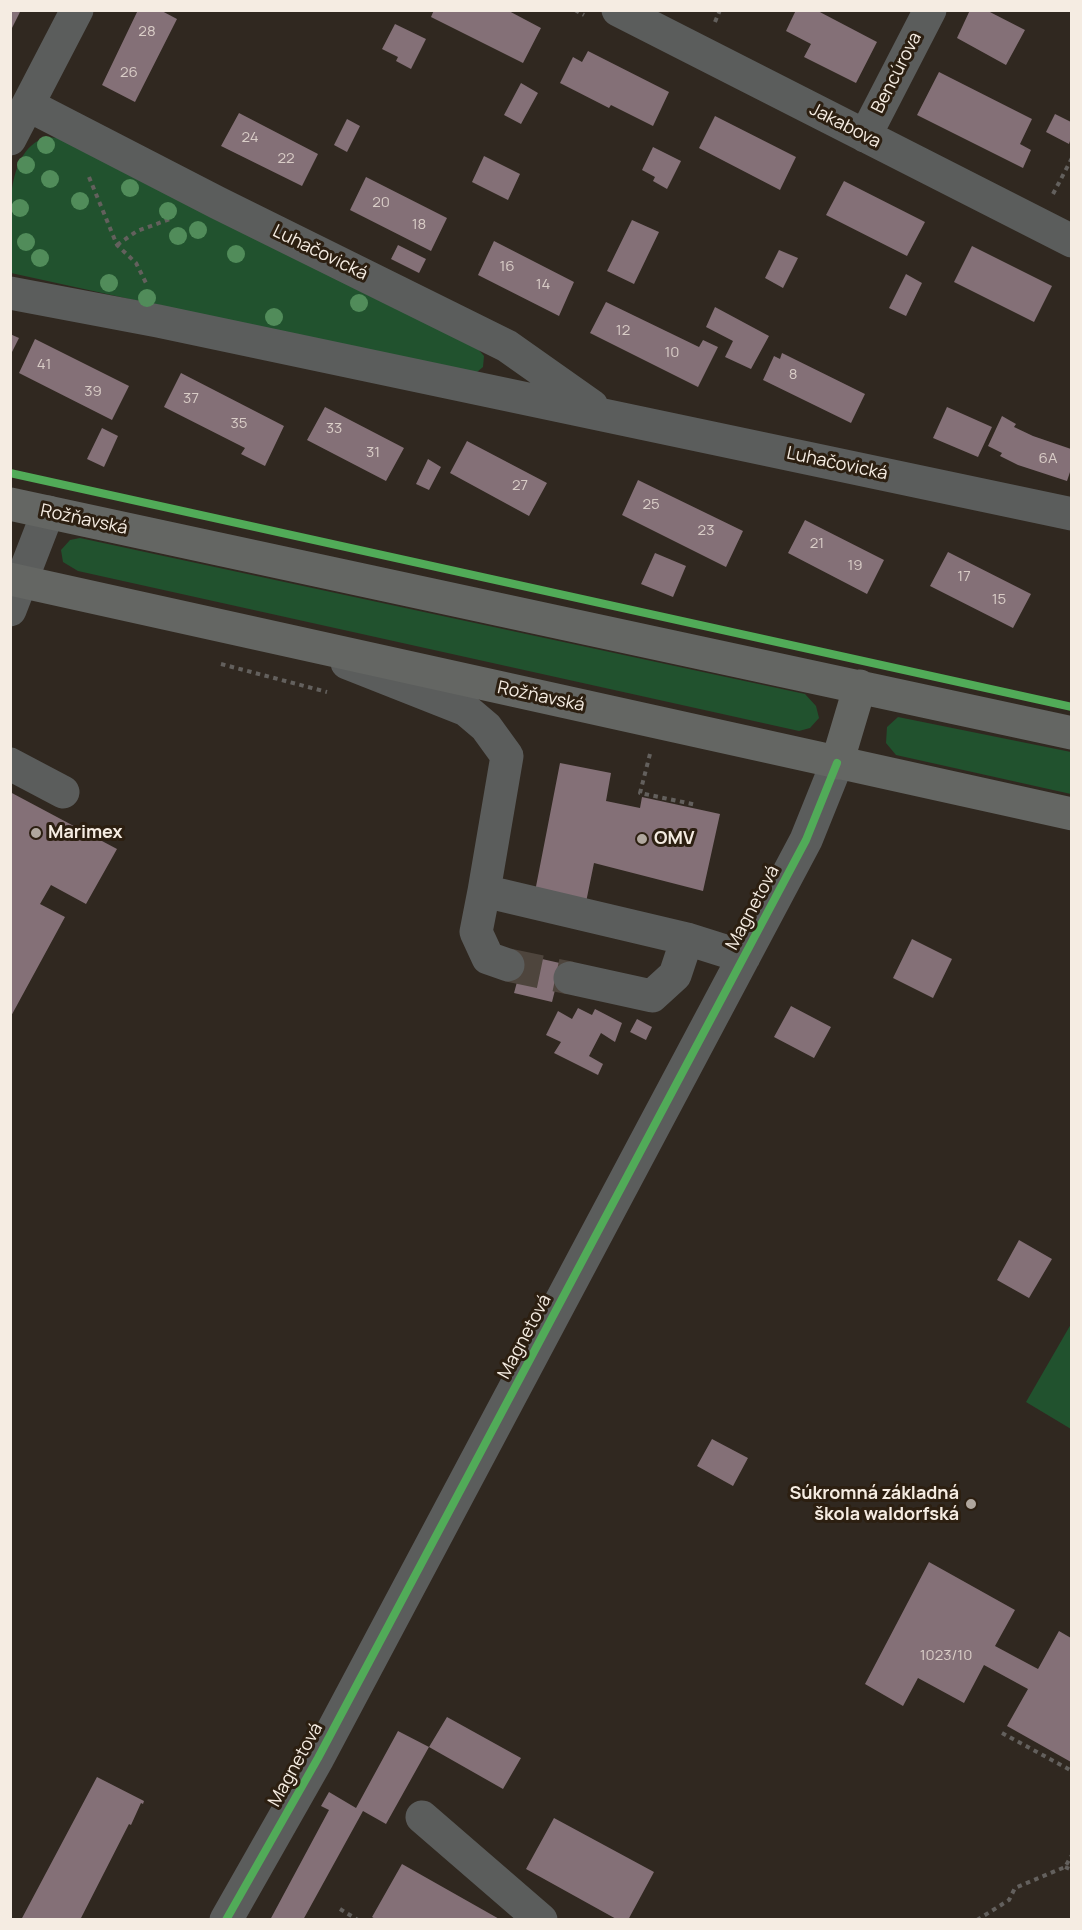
<!DOCTYPE html>
<meta charset="utf-8">
<style>
body{margin:0}
#map{position:relative;width:1082px;height:1930px;overflow:hidden;background:#302820;font-family:Manrope,sans-serif}
canvas{display:block}
.frame{position:absolute;inset:0;border:12px solid #f5ece2;pointer-events:none}
</style>
<div id="map">
<canvas width="1082" height="1930"></canvas>
<div class="frame"></div>
</div>
<script>
const context = document.querySelector('canvas').getContext('2d');
context.lineJoin = 'round';
function paint(path, color) { context.fillStyle = color; context.fill(path, 'evenodd'); }
function strokePath(path, color, width, dash) { context.strokeStyle = color; context.lineWidth = width; context.lineCap = dash ? 'butt' : 'round'; context.setLineDash(dash || []); context.stroke(path); }
function write(font, color, halo, rows, align = 'center') {
  context.font = font + ' Manrope,sans-serif'; context.lineWidth = 6; context.setLineDash([]); context.textBaseline = 'middle'; context.strokeStyle = halo; context.fillStyle = color; for (const [text, x, y, turn = 0] of rows) {
    context.save(); context.translate(x, y); context.rotate((+turn || 0) * Math.PI / 180); context.textAlign = isNaN(turn) ? turn : align; if (halo) context.strokeText(text, 0, 0); context.fillText(text, 0, 0); context.restore();
  }
}
paint(new Path2D(`
 M46,137l14,1 418,211 6,7 -1,11 -6,5 -10,1 -456,-100c0,-43 -11,-120 35,-136z
 M80,538l725,156 11,12 3,12 -9,10 -11,3 -721,-160 -15,-9 -2,-12 9,-10z
 M898,717l173,35v42l-175,-39 -10,-12 1,-16z
 M1071,1324l1,105h-1l-45,-27z`), '#21522e');
paint(new Path2D(`
 M10,10h11l-11,22z
 M138,10h22l17,9 -42,83 -33,-17z
 M434,10h73l34,18 -18,35 -92,-46z
 M796,10h20l61,32 -21,41 -52,-26 7,-13 -25,-13z
 M970,10h16l39,20 -19,35 -49,-27z
 M395,24l31,15 -15,30 -15,-8 2,-4 -16,-8z
 M588,51l81,41 -16,34 -42,-21 -2,3 -49,-25 13,-26 9,5z
 M939,72l93,47 -12,25 11,6 -8,18 -106,-53z
 M521,83l17,10 -17,31 -17,-9z
 M239,113l79,41 -16,32 -81,-40z
 M1055,114l16,8v16l-2,6 -23,-12z
 M715,116l81,41 -16,33 -81,-42z
 M347,119l13,7 -13,26 -13,-7z
 M653,147l28,14 -14,28 -14,-8 2,-4 -13,-7z
 M484,156l36,18 -12,26 -36,-18z
 M366,177l81,41 -16,33 -81,-41z
 M844,181l81,41 -18,34 -81,-41z
 M632,220l27,12 -25,52 -27,-13z
 M494,241l80,41 -15,34 -81,-41z
 M398,245l28,14 -7,14 -28,-14z
 M972,246l80,40 -18,36 -80,-40z
 M779,250l19,8 -15,30 -18,-10z
 M906,274l16,9 -16,33 -17,-8z
 M606,302l93,45 4,-7 15,7 -20,40 -108,-54z
 M715,307l54,29 -18,33 -26,-12 8,-16 -27,-14z
 M10,334l9,4 -9,18z
 M35,339l94,47 -17,34 -93,-47z
 M782,353l83,41 -14,29 -88,-43 11,-24 6,3z
 M181,373l103,53 -19,40 -24,-12 4,-6 -81,-41z
 M325,407l79,41 -18,33 -79,-41z
 M947,407l45,20 -14,30 -45,-19z
 M1002,416l14,8 -2,3 19,9 38,13v20l-4,12 -49,-16 -18,-9 2,-3 -14,-7z
 M102,428l16,8 -14,31 -17,-8z
 M467,441l80,42 -18,33 -79,-43z
 M428,459l13,8 -12,23 -13,-6z
 M638,480l105,51 -17,36 -104,-52z
 M805,520l79,40 -17,34 -79,-41z
 M948,552l83,42 -18,34 -83,-42z
 M655,553l31,13 -13,31 -32,-13z
 M560,763l51,10 -5,28 34,7 2,-11 78,17 -17,77 -109,-28 -11,54 -51,-10z
 M10,792l107,57 -31,55 -35,-19 -11,19 25,13 -55,101z
 M912,939l40,20 -19,39 -40,-20z
 M511,952l62,14 -6,26 -12,-2 -3,12 -38,-9 3,-11 -12,-3z
 M791,1006l40,21 -17,31 -40,-21z
 M578,1008l14,7 3,-6 27,14 -7,19 -14,-9 -12,23 14,8 -5,11 -44,-22 7,-11 -15,-7 12,-24 14,8z
 M637,1019l15,8 -6,13 -16,-8z
 M1019,1240l33,19 -23,39 -32,-18z
 M712,1439l36,19 -15,28 -36,-20z
 M929,1562l86,48 -20,36 43,23 21,-38 12,7v124l-64,-36 21,-37 -44,-24 -20,38 -46,-25 -15,28 -38,-22z
 M447,1717l74,41 -18,31 -74,-42z
 M398,1731l31,16 -43,77 -23,-13 -60,109h-33l59,-110 -8,-4 8,-14 27,16z
 M97,1777l47,24 -1,3 -2,-1 -10,22 -2,-1 -49,96h-59z
 M554,1818l100,54 -26,48h-10l-92,-51z
 M402,1864l99,56h-124l-5,-3z`), '#847077');
strokePath(new Path2D(`
 M508,965l62,13`), '#4e453d', 33, [33, 16]);
strokePath(new Path2D(`
 M575,10l9,5
 M715,22l5,-12
 M89,177l28,68 19,18 10,20
 M1053,194l19,-36
 M117,245l20,-14 36,-13
 M221,664l106,28
 M650,754l-10,39 57,12
 M1002,1733l70,38
 M1065,1867l7,3
 M340,1909l18,11
 M977,1920l32,-20 6,-12 50,-21 7,-12`), '#63605d', 4, [4.5, 4.5]);
strokePath(new Path2D(`
 M618,10l454,231
 M28,105l190,98 289,143 85,60
 M865,136l65,-126
 M10,139l67,-129
 M10,293l148,28 914,193
 M10,610l38,-98
 M347,663l119,47 20,17 21,29 -23,135 203,48 57,18
 M10,764l53,28
 M484,891l-8,41 12,26 20,7
 M570,978l82,18 23,-21 12,-36
 M422,1817l119,103
 M226,1920l92,-162 488,-918 31,-77`), '#5b5d5c', 33);
strokePath(new Path2D(`
 M10,504l1062,229
 M10,579l1062,235
 M837,763l23,-77`), '#646663', 33);
strokePath(new Path2D(`
 M10,473l1062,234
 M226,1920l92,-162 488,-918 31,-77`), '#51ab58', 8);
context.fillStyle = '#518c5a';
for (const [x, y] of [
 [46,145],
 [26,165],
 [50,179],
 [130,188],
 [80,201],
 [20,208],
 [168,211],
 [198,230],
 [178,236],
 [26,242],
 [236,254],
 [40,258],
 [109,283],
 [147,298],
 [359,303],
 [274,317]
]) { context.beginPath(); context.arc(x, y, 9, 0, 2 * Math.PI); context.fill(); }
for (const [x, y, r, color] of [
 [36,833,6,"#b0a79e"],
 [642,839,6,"#b0a79e"],
 [971,1504,6,"#b0a79e"]
]) { const dot = new Path2D(); dot.arc(x, y, r, 0, 2 * Math.PI); context.fillStyle = color; context.fill(dot); strokePath(dot, '#2c1f11', 2); }
write('15px', '#d9cdc7', null, [
 ["28",147,32],
 ["26",129,73],
 ["24",250,138],
 ["22",286,159],
 ["20",381,203],
 ["18",419,225],
 ["16",507,267],
 ["14",543,285],
 ["12",623,331],
 ["10",672,353],
 ["41",44,365],
 ["8",793,375],
 ["39",93,392],
 ["37",191,399],
 ["35",239,424],
 ["33",334,429],
 ["31",373,453],
 ["6A",1048,459],
 ["27",520,486],
 ["25",651,505],
 ["23",706,531],
 ["21",817,544],
 ["19",855,566],
 ["17",964,577],
 ["15",999,600],
 ["1023/10",946,1656]
]);
write('18px', '#f5ece2', '#2c1f11', [
 ["Bencúrova",897,73,-63],
 ["Jakabova",845,126,27],
 ["Luhačovická",320,253,26],
 ["Luhačovická",837,464,12],
 ["Rožňavská",84,520,12],
 ["Rožňavská",541,697,12],
 ["Magnetová",753,908,-62],
 ["Magnetová",525,1337,-62],
 ["Magnetová",296,1765,-61]
]);
write('bold 18px', '#f5ece2', '#2c1f11', [
 ["Marimex",48,833],
 ["OMV",654,839],
 ["Súkromná základná",959,1494,"right"],
 ["škola waldorfská",959,1515,"right"]
], 'left');
</script>
